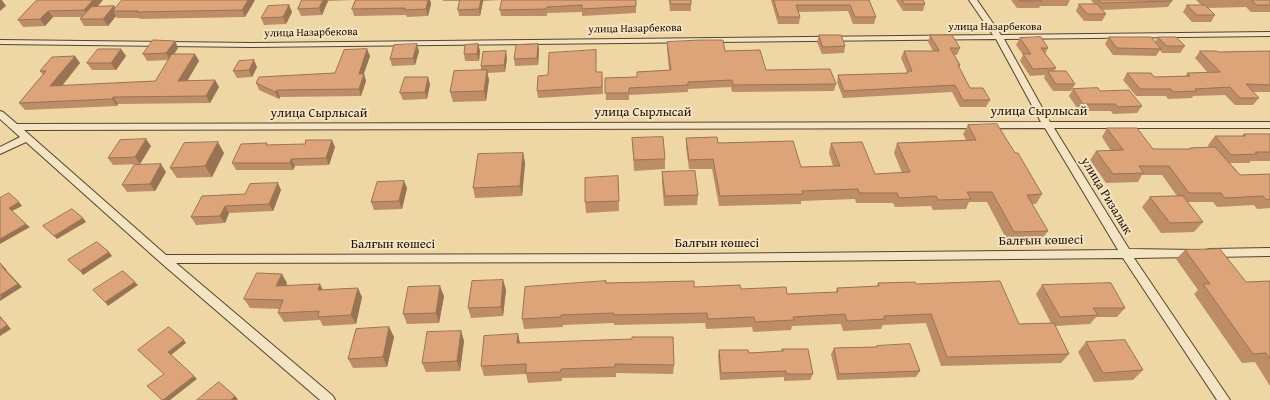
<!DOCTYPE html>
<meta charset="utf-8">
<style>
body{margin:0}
canvas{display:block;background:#eed6a5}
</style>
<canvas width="1270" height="400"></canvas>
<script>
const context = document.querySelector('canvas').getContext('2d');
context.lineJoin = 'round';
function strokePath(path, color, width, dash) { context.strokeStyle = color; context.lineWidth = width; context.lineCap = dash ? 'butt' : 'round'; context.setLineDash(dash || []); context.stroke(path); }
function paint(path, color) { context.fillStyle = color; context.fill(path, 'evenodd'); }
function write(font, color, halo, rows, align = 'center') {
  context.font = font + ' "Gentium Book Plus",serif'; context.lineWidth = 4; context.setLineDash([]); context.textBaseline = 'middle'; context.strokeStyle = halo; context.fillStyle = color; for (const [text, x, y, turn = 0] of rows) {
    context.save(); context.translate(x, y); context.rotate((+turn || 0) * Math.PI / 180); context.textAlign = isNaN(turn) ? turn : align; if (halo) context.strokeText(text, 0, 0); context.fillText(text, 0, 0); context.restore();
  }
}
const minor = new Path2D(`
 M969,0h8l24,35 269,-3v4l-266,3 46,83h220v6h-216l75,121 69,1 1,3 -1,3 -4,1 -60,1 96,142h-13l-94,-142 -437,4 -510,1 157,133 2,4h-15l-160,-138 -134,-120 -26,12v-7l20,-10 -20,-18v-8l3,1 14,12 1024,-2 -45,-83 -744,8 -252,-3v-4l252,3 741,-8zM1045,128l73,122 -432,4 -520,1 -142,-125z
 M1270,248v8l-60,1 -4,-1 -1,-3 1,-3 4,-1z`);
strokePath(minor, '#56442c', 2);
paint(minor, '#f4e4c4');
paint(new Path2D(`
 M37,0l61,7 16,-1 1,2 140,-8 -10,17 -105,2 -1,-1h-22l-1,-2 -8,10h-24l-4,-7 2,-2h-29l-8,9 -22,1 -5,-7z
 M302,0h128l1,4 -3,12 -21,1 -1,-2 -52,1 -2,-7 3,-9 -27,1 -6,14 -21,1 -3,-7z
 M443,0h57l-17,1 -3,15h-21l-1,-6 2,-9h-17z
 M502,0l134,6v7l-54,3v-4l-35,1v3h-46l-1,-6z
 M669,0h22v11h-21z
 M771,0h98l7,17 -2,7h-21l-5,-13 -50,1 2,5 -1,7h-21z
 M896,0h27l2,4 -2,7h-20z
 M1011,0h59l-3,6h-27l-1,2h-22z
 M1091,0h81v1l-4,6 -66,3 4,4 -4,7h-18l-8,-10 3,-7h15z
 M1196,0h74v12h-19l-5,-5 -38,1 7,7 -4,7h-19l-9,-10 4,-7h14z
 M289,5l3,7 -6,12 -22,1 -3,-7z
 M819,35l26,11 -1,7 -22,1 -5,-12z
 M930,35l30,13 -3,7h-3l6,10 -1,3 11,20 20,12 -4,7h-26l-8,-15 -109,6 -6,-16 1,-7 69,-2v-1l-6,-14 3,-7h29l-5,-9z
 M1109,37l46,5 3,-5 27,9 -5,7h-18l-2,-3 -4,6 -43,-1 -8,-11z
 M1020,38l28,10 -3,6 11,14 -2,3 21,13 -4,7h-18l-9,-13 1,-3 -15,1 -10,-15 3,-6 -7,-10z
 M175,41l3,7 -4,6h21l4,7 -12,20 28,-1 4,7 -9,16 -92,1 -1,2 -92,4 -6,-7 24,-28 -3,-4 40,-8 -18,23 93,-5 14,-21 -22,1 -4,-7z
 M667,42l58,9 41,19 70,14 -2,7 -102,1 -1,-5 -43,2v3l-59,3v5h-23l-1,-22 32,-1v-5l32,-2 -2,-21z
 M478,44l2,7 -1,10h-14l-1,-7z
 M538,44l1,7 -1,14 -23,1 -1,-7z
 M121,49l5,7 -10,14h-24l-5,-7z
 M367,49l3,7 -6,18 2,7 -5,15 -81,1 -1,2 -20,-9 -3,-7 79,-10z
 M419,51l-4,14 -23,1 -2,-7z
 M1200,51l18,1 52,-1v41h-17l6,6 -6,7h-18l-10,-10 -32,1 -1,2 -24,1 -2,-3h-30l-13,-16 4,-7 27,4 32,-1 1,-3h21l-13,-15z
 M507,58l-2,14 -18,1 2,7 -3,21 -33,1 -3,-10 31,-22v-4z
 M257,67l-5,10 -15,1 -4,-7z
 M596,72h6l1,22 -65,4 -1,-7z
 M430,84l-3,15 -24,1 -3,-7z
 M1073,89l27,2 42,15 -5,7 -24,1 -2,-3h-32l-10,-15z
 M968,125l47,28 27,41 -6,10h-4l16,27 -7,9 -33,2 -21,-40h-18l-3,7 -33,1 -2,-4 -36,1 -2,-4h-37l-1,-4 -54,2v3l-82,2 -7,-37h-23l-3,-22v-9l32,5 83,24 32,-1 -4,-13 2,-10 44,31 27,-1 -8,-20 3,-10 69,-3 -3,-6z
 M1107,128l46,21h36l1,-1 19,-1 -1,-2 7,-9h27l2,-2h26v27h-19l-2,2h-19l10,12 30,-1v34l-13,1 -3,-4 -37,2 -4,-5h-25l15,20 -9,10 -33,1 -19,-26 8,-10 27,-1 -15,-21h-20l-4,7 -32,1 -16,-23 6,-9h15l-9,-14z
 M632,138l33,21v10l-31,2z
 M268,145l67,2 -6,18 -34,1 -2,4h-57l-4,-7z
 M151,146l-11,18 -27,1 -5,-7z
 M224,153l-12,24 -35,1 -7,-10z
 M523,153l2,10 -3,33 -47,2 -2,-10z
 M166,172l-11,19 -28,1 -5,-7z
 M662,172l36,23 -1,10 -33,1 -2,-24z
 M618,176l1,35 -33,2 -1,-11z
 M404,181l3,7 -5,21 -28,1 -3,-8z
 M281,190l-8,21 -44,2 -4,10 -29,2 -5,-8 54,-23z
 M1185,250l61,32 24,-1v105l-15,-24 -13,1 -48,-69 4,-4 -22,-31z
 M503,280l3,10 -3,26 -32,2 -3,-10z
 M287,283l-1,3 36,4 40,7 -6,27 -33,2 -3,-6 -36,2 -6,-9 2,-4 -30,-1 -6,-9z
 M606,283l135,6 46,5 49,-2 1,-4 40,-1 1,-4 38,1 103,40 32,-1 -15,-29 6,-9 83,23 -8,9h-21l-6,7 -35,2 14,28 -8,9 -120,3 -15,-43 -43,2 -2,4 -38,2 -2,-7 -49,2 -1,4 -38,2 -1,-5 -46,2 -1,-6 -91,2v-2l-51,2v2l-39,2 -2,-10z
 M444,296l-5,27 -32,1 -4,-10z
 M389,327l5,10 -7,30 -34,1 -5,-9z
 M461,331l3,10 -4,30 -34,1 -4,-9z
 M518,334l2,9 154,22 -1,9 -57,-1v4l-54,1v3l-34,2 -2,-9 -42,2 -3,-10z
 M1086,342l57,28 -10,10 -39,2 -16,-30z
 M877,346l43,25 -4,6 -79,3 -6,-26 3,-6 42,-1z
 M782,349l31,25 -3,6 -26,1v-4l-64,3 -2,-24 1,-6 30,3 33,-2z`), '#bd8d67');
paint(new Path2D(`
 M0,0h2l4,6 -6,5z
 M93,0h10l-14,17 -5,-7z
 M248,0h7l-10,17 -3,-7z
 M323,0h4l1,1 -6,14 -3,-7z
 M428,0h2l1,4 -3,12 -2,-7z
 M481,0h2v1l-3,15 -1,-7z
 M289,5l3,7 -6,12 -3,-7z
 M114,6l3,5h-4l3,5 -8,10 -5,-7z
 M48,11l5,6 -8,9 -5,-7z
 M175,41l3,7 -8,12 -4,-7z
 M417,44l2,7 -4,14 -2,-7z
 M478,44l2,7 -1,10 -2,-7z
 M538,44l1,7 -1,14 -1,-7z
 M121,49l5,7 -10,14 -5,-7z
 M367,49l3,7 -9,25 -2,-7z
 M506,51l1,7 -2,14 -1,-7z
 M195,54l4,7 -16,27 -5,-7z
 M75,56l5,7 -24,30 -6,-7z
 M254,60l3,7 -5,10 -3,-7z
 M487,70l2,10 -3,21 -2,-10z
 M364,74l2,7 -5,15 -2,-7z
 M428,77l2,7 -3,15 -2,-7z
 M215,80l4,7 -9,16 -4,-7z
 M277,90l3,7 -1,2 -4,-7z
 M113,97l5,7 -1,2 -5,-7z
 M146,139l5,7 -11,18 -5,-7z
 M332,140l3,7 -6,18 -3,-7z
 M218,142l6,11 -12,24 -7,-11z
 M523,153l2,10 -3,33 -2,-10z
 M291,159l4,7 -2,4 -3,-7z
 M161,164l5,8 -11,19 -5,-7z
 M404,181l3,7 -5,21 -3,-8z
 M278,183l3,7 -8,21 -4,-7z
 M19,202l3,4 -10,5 -3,-3z
 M225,206l4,7 -4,10 -5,-7z
 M83,218l3,4 -29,17 -3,-3z
 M26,224l4,3 -30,17v-5z
 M109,252l3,4 -29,19 -3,-4z
 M0,263l7,7h-1l16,17 -22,14 2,-34z
 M282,274l5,9 -5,12 -6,-9z
 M503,280l3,10 -3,26 -2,-9z
 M135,282l3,3 -30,21 -3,-4z
 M320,284l5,10 -7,-4z
 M440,286l4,10 -5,27 -3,-10z
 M358,288l4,9 -6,27 -5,-9z
 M0,316l11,13 -11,7z
 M389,327l5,10 -7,30 -4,-10z
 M461,331l3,10 -4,30 -3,-10z
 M518,334l2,10 -3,-1z
 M184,340l2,3 -15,12 -3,-3z
 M194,376l3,3 -27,21h-7z
 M235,396l3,3 -1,1h-6z`), '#9a7354');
const building = new Path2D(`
 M37,0h56l-9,10 -36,1 -8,8 -22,1z
 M122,0h126l-6,10 -106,2 2,-1h-25z
 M302,0h21l-4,8 -21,1z
 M356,0h72l-2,9 -21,1v-2l-53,1z
 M460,0h21l-2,9 -21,1z
 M502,0h134v6l-54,3v-4l-35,2 -1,2 -46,1z
 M670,0h21v4h-20z
 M774,0h95l7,17h-21l-5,-12h-54l4,12h-21z
 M902,0h21l2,4h-20z
 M1019,0h22l1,1h-22z
 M1099,0h73v1l-70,2z
 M1252,0h18v5h-13z
 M1079,4h18l9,10h-18z
 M289,5l-6,12 -22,1 7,-12z
 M1187,5h18l10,10h-18z
 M114,6l-11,13h-23l11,-12z
 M819,35h22l4,11 -22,1z
 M930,35h22l8,13h-10l10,17h-2l12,23h13l7,12h-27l-8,-15 -111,6 -6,-16 70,-2 -1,-2h5l-8,-20h35z
 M1041,37l7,11h-7l15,20 -23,1 -10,-15h8l-11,-16z
 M1109,37h42l10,12 -44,-1z
 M1158,37h18l9,9h-18z
 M153,40l22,1 -9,12 -23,1z
 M701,40h22l2,11 35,-1 6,20 64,-1 6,15 -103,1 -1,-5 -44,2v3l-59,3v5h-24v-15l32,-1v-5l34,-2 -4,-28z
 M417,44l-4,14 -23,1 4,-14z
 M478,44l-1,10h-13l1,-9z
 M538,44l-1,14 -23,1 2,-14z
 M98,49h23l-10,14h-24z
 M367,49l-8,25h5l-5,15 -82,1 -2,2 -19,-9 3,-6 76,-4 9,-23z
 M596,50v22h6v15l-65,4 1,-15 10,-1 1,-22z
 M506,51l-2,14 -23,1 2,-14z
 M1200,51h17l1,1 52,-1v34l-24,-1 13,14h-19l-10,-11 -35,2 2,2 -24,1 -2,-3h-31l-13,-16h24l3,4 36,-1 -3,-3 33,-1z
 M172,54h23l-17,27 37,-1 -9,16 -93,1 -1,2 -93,4 27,-32h-6l12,-14 23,-1 -25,30 105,-5z
 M254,60l-5,10 -16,1 6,-10z
 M487,70l-3,21 -34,1 4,-21z
 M1048,71h18l9,13h-19z
 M405,77h23l-3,15 -25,1z
 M1098,88l2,3 29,-1 13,16 -24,1 -3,-3h-32l-10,-15z
 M997,124l18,29h3l24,41 -15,1 21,36 -34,1 -22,-40h-25l4,7 -33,1 -2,-4 -37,2 -2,-5h-38l-1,-4 -56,2 1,3 -83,2 -7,-37 -24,1 -3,-22 31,-1 1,6 75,-2 8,26 39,-1 -9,-23 31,-1 13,32 35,-2 -13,-29 79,-3 -8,-15z
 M1107,128h30l16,21h38l-1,-1 25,-1 25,28 30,-1v25l-4,1 -3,-4 -38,2 -4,-5h-32l-20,-27h-30l5,7 -31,1 -17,-23 27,-1z
 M1244,134h26v18h-15l2,2 -26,1 -16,-19h30z
 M663,137l2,22 -31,1 -2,-22z
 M146,139l-11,18 -27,1 12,-18z
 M306,140h26l-6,18 -35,1 -1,4h-58l9,-19 26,-1 -1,2 39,-1z
 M218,142l-13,24 -35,2 14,-25z
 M523,153l-3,33 -47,2 5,-34z
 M161,164l-11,20 -28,1 12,-20z
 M695,171l3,24 -33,1 -3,-24z
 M618,176l1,25 -34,1v-24z
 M404,181l-5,20 -28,1 6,-20z
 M278,183l-9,21 -44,2 -5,10 -29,1 11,-21 43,-2 5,-10z
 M9,193l10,9 -10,6 17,16 -26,15v-41z
 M1183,196l20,26 -33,1 -20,-26z
 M72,209l11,9 -29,18 -11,-10z
 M97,242l12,10 -29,19 -12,-11z
 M1220,249l26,33 24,-1v78l-4,-6 -13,1 -50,-70h7l-25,-34z
 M0,263l3,3 -1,1 16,17 -18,11z
 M123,271l12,11 -30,20 -12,-12z
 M257,273l25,1 -6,12 44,-2 -2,6 40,-2 -7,27 -33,2 1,-6 -41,2 5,-13 -39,-1z
 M503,280l-2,27 -33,1 4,-27z
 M606,281v2l88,-2v6l46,-2 1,4 45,-2 1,7 51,-2 -1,-4 42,-2 -1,-3 37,-1 1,2 84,-3 19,43 35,-1 15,31 -122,3 -16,-43 -47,2 1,3 -38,2 -2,-7 -52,3 1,3 -39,2 -1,-5 -46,2 -1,-6 -93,2v-2l-53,2v2l-39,2 3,-32z
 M1111,283l14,25h-32l5,7 -38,2 -18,-32z
 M440,286l-4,27 -33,1 5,-27z
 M0,317l7,8 -7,5z
 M169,327l15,13 -16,12 26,24 -31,24h-1l-15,-14 17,-12 -26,-24z
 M389,327l-6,30 -35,2 8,-30z
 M461,331l-4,30 -35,2 5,-31z
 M518,334l-1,9 115,-4v-2h41l1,28 -59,-1v3l-54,2 -1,3 -34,1v-9l-45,2 3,-30z
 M1125,340l18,30 -40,3 -17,-31z
 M910,344l10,27 -81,3 -5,-26 43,-1v-1z
 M782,349h26l5,25h-27v-3l-65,2 -2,-23h29l1,3 34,-2z
 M219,382l16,14 -4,4h-34z`);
paint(building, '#dca478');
strokePath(building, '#9a7354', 1);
write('11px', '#241403', '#f4e4c4', [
 ["улица Назарбекова",995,27],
 ["улица Назарбекова",635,29,-1],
 ["улица Назарбекова",311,33,-1]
]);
write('13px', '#241403', '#f4e4c4', [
 ["улица Сырлысай",1039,112],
 ["улица Сырлысай",643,113],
 ["улица Сырлысай",319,114],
 ["улица Ризалык",1106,196,59],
 ["Балғын көшесі",1041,241,-1],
 ["Балғын көшесі",717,244],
 ["Балғын көшесі",393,245]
]);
</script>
